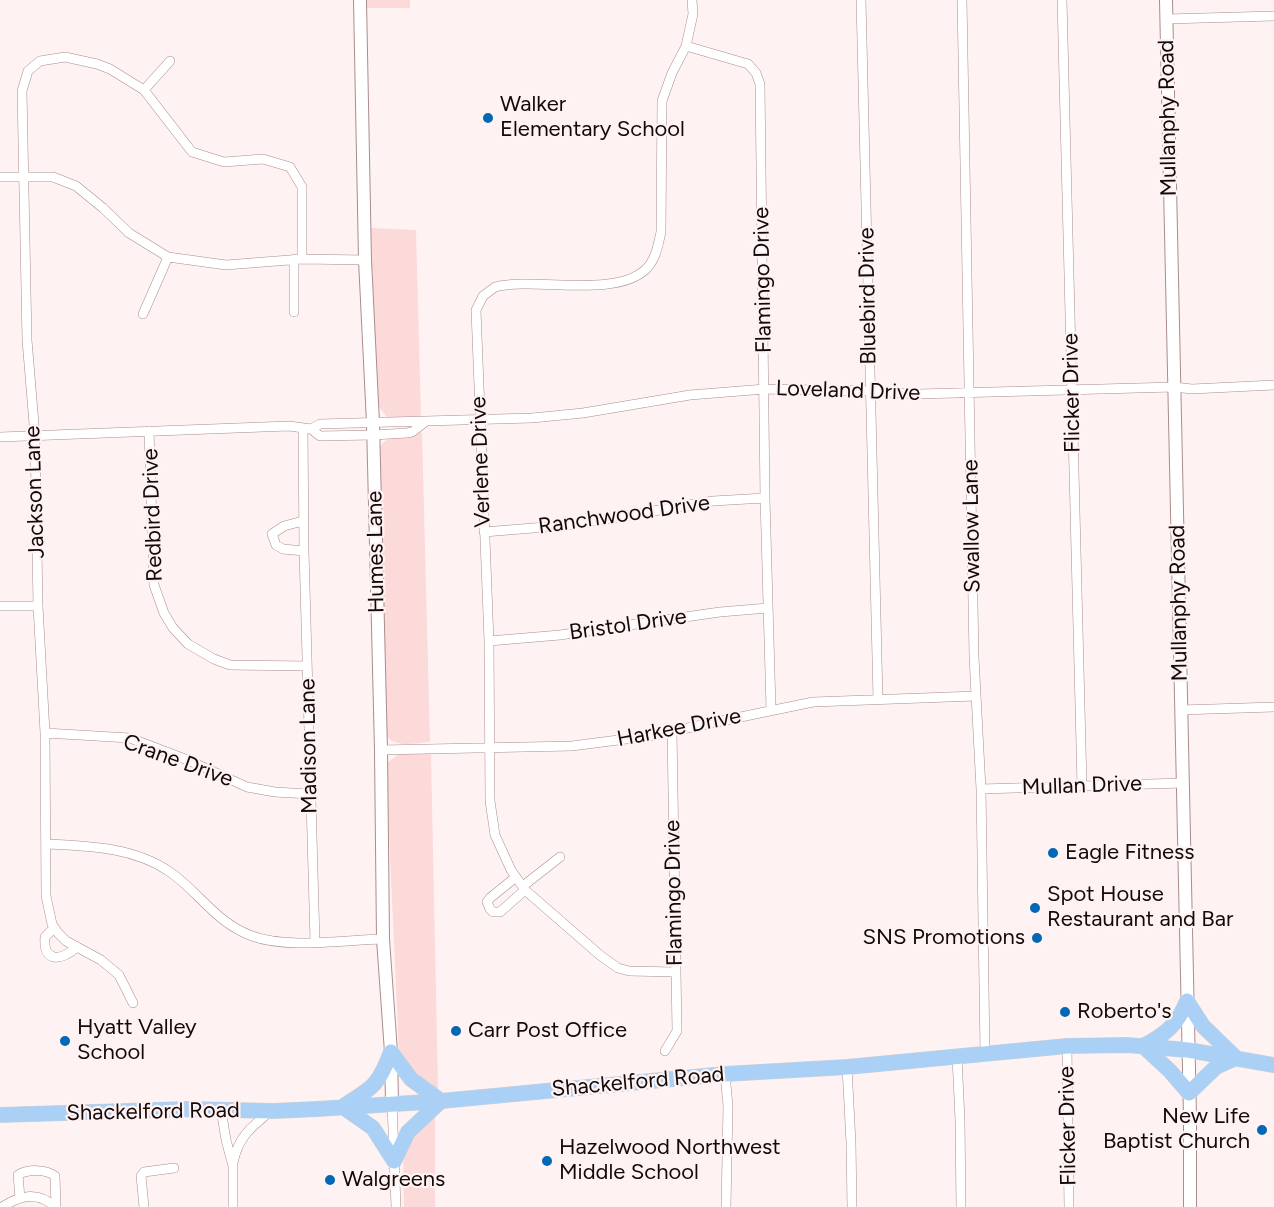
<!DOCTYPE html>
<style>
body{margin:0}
canvas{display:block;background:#fff2f2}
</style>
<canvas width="1274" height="1207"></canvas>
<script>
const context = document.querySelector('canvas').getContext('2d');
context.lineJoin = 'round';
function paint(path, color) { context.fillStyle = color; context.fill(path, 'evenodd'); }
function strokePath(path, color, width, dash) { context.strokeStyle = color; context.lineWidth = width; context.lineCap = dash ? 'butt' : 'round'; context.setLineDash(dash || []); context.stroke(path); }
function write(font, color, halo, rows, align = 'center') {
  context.font = font + ' Figtree,sans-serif'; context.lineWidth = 4.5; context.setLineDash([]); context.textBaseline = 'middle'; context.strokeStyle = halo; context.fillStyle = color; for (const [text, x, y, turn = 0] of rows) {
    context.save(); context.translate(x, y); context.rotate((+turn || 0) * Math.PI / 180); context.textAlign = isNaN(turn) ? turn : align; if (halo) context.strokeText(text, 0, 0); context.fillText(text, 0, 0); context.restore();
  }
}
paint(new Path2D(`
 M367,0h43v8h-43z
 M371,228l45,2 5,188 -34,-1 -11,-14z
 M422,432l8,310c-16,1 -35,7 -45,-8l-7,-284c10,-19 26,-12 44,-18z
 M399,754h32l7,335 -16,-5 -23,-32 -13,-283 1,-6z
 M435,1115v92h-31l-1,-59z`), '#fcdada');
const minor = new Path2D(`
 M861,0l17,699
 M962,0l12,657 7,132 4,264
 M1062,0l20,785
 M1167,19l107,-3
 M686,46l62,18 8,9 4,11 5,414 6,211
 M144,90l26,-29
 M0,177h53l23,9 27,22 26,25 39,24 58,8 76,-6 63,1
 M294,259v53
 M143,314l25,-57
 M303,428l1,123 11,391
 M311,429l9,-5 212,-6 51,-5 107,-18 75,-6 105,2 49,3 255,-7 18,2 82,-4
 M149,431l5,154 10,28 9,15 15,16 26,15 16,6 77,1
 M0,437l289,-11 22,3 9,7 53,-1 34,-2 5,-1 13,-10
 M303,521l-19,5 -12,8 4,11 7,4 21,2
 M484,532l86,-7 143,-24 52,-3
 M0,606h38
 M489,641l71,-6 160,-23 48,-4
 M1181,710l93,-3
 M45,733l85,5 60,23 57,26 28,5 34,2
 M381,750l191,-4 77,-10 164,-34 163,-6
 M981,789l202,-6
 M47,844c41,2 87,3 123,28 30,21 45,50 82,64 35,13 92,4 131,3
 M516,877l-26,21 -3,4 3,7 3,3h7l25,-22
 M523,886l37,-29
 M54,928l-9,9c-2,26 16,24 32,10
 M675,972l-46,-1 -11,-3 -17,-12 -76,-66 -14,-20 -16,-35 -5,-34 -1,-160 -13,-331 7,-14 12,-9c41,-10 119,11 150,-17 11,-10 13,-25 16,-38l1,-131 10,-28 14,-27 7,-32 -1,-14
 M133,1003l-14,-28 -18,-15 -35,-19 -8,-8 -6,-9 -6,-28 -1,-163 -7,-127 -3,-170 -8,-96 -5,-249 6,-20 12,-10 25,-4 32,7 13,5 34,21 48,62 32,10 39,-3 27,8 12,20v72
 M1067,1046l2,161
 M665,1051l12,-20 -5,-300
 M957,1057l3,63 1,87
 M847,1067l4,76 1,64
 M725,1074l3,32 -2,101
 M392,1103l4,104
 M221,1109l5,31 7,26v41
 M233,1163c5,-26 18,-36 38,-52
 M20,1198l-2,-23c10,-6 28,-6 37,1l1,31
 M2,1207c19,-12 36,-16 53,0
 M144,1207l-3,-31 3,-4 30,-4`);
const tertiary = new Path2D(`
 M360,0l5,260 8,163 8,327 2,189 8,113 1,51
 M1166,0l24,1115v92`);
const primary = new Path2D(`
 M1187,1001l16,25 33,32
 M1143,1046l27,25 19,22 27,-26 20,-9
 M1143,1046c22,-11 35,-22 44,-45
 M391,1052l20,27 30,22
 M345,1105c29,-18 34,-21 46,-53
 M343,1107l30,21 21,33
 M0,1115l188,-6 85,2 44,-2 124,-8 284,-27 122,-7 220,-21 60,-1 61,5 86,15
 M394,1161l14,-29 33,-31`);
strokePath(minor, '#a98d8c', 10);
strokePath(tertiary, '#a98d8c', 14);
strokePath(primary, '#d5d3d3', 16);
strokePath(minor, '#fff', 9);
strokePath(tertiary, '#fff', 12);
strokePath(primary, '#aad0f5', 15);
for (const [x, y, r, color] of [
 [488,118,6,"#0268b5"],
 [1053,853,6,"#0268b5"],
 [1035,908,6,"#0268b5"],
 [1037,938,6,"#0268b5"],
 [1065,1012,6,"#0268b5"],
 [456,1031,6,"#0268b5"],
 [65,1041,6,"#0268b5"],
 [1262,1130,6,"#0268b5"],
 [547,1161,6,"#0268b5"],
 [330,1180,6,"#0268b5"]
]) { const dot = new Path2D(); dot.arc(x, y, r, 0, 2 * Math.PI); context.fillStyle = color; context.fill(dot); strokePath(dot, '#fff2f2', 2); }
write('22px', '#130909', '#fff2f2', [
 ["Walker",500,105],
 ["Elementary School",500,130],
 ["Eagle Fitness",1065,853],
 ["Spot House",1047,895],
 ["Restaurant and Bar",1047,920],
 ["SNS Promotions",1025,938,"right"],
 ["Roberto's",1077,1012],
 ["Hyatt Valley",77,1028],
 ["School",77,1053],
 ["Carr Post Office",468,1031],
 ["New Life",1250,1117,"right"],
 ["Baptist Church",1250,1142,"right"],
 ["Hazelwood Northwest",559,1148],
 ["Middle School",559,1173],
 ["Walgreens",342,1180]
], 'left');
write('22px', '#130909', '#fff2f2', [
 ["Mullanphy Road",1168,118,-91],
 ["Flamingo Drive",763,280,-91],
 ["Bluebird Drive",868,296,-91],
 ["Loveland Drive",848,391,2],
 ["Flicker Drive",1072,393,-91],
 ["Verlene Drive",481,462,-92],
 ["Jackson Lane",35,492,-92],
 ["Redbird Drive",153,515,-92],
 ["Ranchwood Drive",624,515,-8],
 ["Swallow Lane",972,526,-91],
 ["Humes Lane",376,552,-91],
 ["Mullanphy Road",1179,603,-91],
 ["Bristol Drive",628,625,-8],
 ["Harkee Drive",679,728,-11],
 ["Madison Lane",309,746,-91],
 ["Crane Drive",178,761,20],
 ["Mullan Drive",1082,786,-2],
 ["Flamingo Drive",674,893,-91],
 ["Shackelford Road",638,1082,-5],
 ["Shackelford Road",153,1112,-1],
 ["Flicker Drive",1068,1126,-91]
]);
</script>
